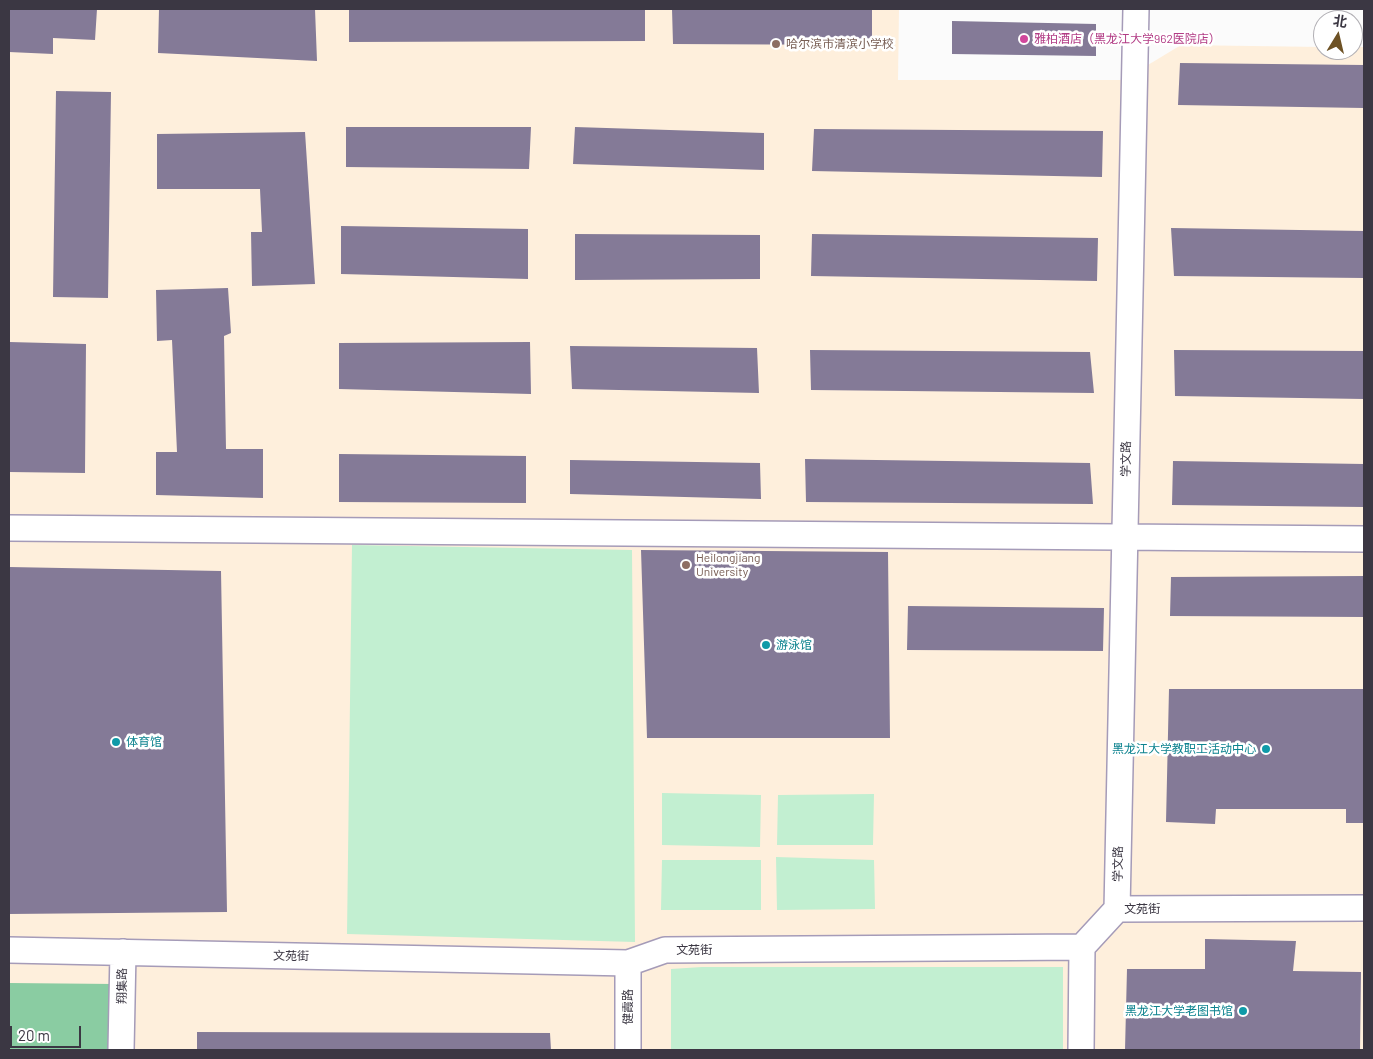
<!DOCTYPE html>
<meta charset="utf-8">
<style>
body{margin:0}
#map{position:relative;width:1373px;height:1059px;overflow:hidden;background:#fbfbfb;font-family:Barlow,"Noto Sans SC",sans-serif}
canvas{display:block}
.frame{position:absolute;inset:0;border:10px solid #3b3743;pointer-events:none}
.north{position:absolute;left:1313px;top:10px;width:50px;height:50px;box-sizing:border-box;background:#fff;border:1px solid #b1afb4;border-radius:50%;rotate:9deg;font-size:14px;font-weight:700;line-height:20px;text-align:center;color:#3b3743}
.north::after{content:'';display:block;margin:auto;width:18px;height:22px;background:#6e5225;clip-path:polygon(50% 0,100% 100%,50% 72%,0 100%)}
.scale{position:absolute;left:10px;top:1026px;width:71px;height:22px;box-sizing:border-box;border:2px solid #3b3743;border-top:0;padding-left:6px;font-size:15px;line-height:18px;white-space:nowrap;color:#3b3743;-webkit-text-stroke:4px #fff;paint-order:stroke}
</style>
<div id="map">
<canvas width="1373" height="1059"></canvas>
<div class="frame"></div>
<div class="north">北</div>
<div class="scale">20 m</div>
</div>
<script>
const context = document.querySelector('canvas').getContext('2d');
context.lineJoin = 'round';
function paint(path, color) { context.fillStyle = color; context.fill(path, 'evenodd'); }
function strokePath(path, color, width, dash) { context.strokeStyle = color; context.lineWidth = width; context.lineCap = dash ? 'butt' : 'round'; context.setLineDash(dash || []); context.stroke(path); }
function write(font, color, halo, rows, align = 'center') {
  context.font = font + ' Barlow,"Noto Sans SC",sans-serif'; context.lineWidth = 5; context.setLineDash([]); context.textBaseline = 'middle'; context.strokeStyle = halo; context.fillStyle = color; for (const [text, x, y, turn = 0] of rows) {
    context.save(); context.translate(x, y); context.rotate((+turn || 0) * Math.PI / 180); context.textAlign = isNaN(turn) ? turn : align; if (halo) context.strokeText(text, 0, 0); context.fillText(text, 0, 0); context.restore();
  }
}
paint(new Path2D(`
 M9,9h890l-1,71h225l58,-35 142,2v3h30v-3h11v1003h-1355z`), '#feefdc');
paint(new Path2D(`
 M352,545l280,5 3,392 -288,-8z
 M662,793l99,2 -1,52 -98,-2z
 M874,794l-1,51h-96l1,-50z
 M776,857l98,3 1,49 -98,1z
 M662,860h99v50h-100z
 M702,967h361v83h-392v-81z`), '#c2efd1');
paint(new Path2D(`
 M9,983l106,1 -2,66h-104z`), '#8acca2');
paint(new Path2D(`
 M9,9h88l-2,31 -42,-2v16l-44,-2z
 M159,9h156l2,52 -159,-8z
 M349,9h296v32l-296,1z
 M672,9h200v36l-199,-1z
 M952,21l144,3v32l-144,-2z
 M1180,63l184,2v43l-186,-3z
 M56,91l55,1 -3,206 -55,-1z
 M346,127h185l-2,42 -183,-2z
 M575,127l189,6v37l-191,-6z
 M814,129l289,2 -1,46 -290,-6z
 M305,132l10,152 -63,2 -1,-54h11l-2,-43h-103v-55z
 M341,226l187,3v50l-187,-5z
 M1171,228l193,3v47l-190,-2z
 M575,234l185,1v44l-185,1z
 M812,234l286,4 -1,43 -286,-5z
 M228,288l3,45 -7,3 2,113h37v49l-107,-3v-43h21l-5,-112 -15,1 -1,-51z
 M9,342l77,2 -1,129 -76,-1z
 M530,342l1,52 -192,-5v-46z
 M570,346l187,2 2,45 -187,-4z
 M810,350l280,2 4,41 -283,-3z
 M1174,350l190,1v48l-189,-3z
 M339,454l187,2v47l-187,-1z
 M805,459l285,4 3,41 -287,-2z
 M570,460l190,3 1,36 -191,-5z
 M1173,461l191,3v43l-192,-2z
 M641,550l247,2 2,186h-243z
 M9,567l212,4 6,341 -218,2z
 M1364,576v41l-194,-1 1,-39z
 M908,606l196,2 -1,43 -196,-1z
 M1169,689h195v134h-18v-14h-130l-1,15 -49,-2z
 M1205,939l91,2 -3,30 68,1 -1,78h-235l2,-81h78z
 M197,1032l353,1 1,17h-354z`), '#847a97');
const minor = new Path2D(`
 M9,528l1355,11
 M1117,909l19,-900
 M9,950l619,13 37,-13 417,-3 35,-38 247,-1
 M628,963v87
 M121,1050l2,-98
 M1081,1050l1,-103`);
strokePath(minor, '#a59bb8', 28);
strokePath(minor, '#fff', 25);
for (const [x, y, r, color] of [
 [1024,39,5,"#d1479c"],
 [776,44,5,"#8d6e63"],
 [686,565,5,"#8d6e63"],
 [766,645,5,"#0f9aa8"],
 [116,742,5,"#0f9aa8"],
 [1266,749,5,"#0f9aa8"],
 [1243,1011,5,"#0f9aa8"]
]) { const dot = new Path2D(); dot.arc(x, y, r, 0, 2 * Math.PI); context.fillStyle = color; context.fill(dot); strokePath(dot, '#fff', 2); }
write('12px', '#b23c85', '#fff', [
 ["雅柏酒店（黑龙江大学962医院店）",1034,39]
], 'left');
write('12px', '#785e54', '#fff', [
 ["哈尔滨市清滨小学校",786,44],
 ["Heilongjiang",696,558],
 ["University",696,572]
], 'left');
write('12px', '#3b3743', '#fff', [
 ["学文路",1126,459,-89],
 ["学文路",1118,864,-89],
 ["文苑街",1142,909],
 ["文苑街",694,950],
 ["文苑街",291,956,1],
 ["翔集路",122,986,-89],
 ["健霞路",628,1007,-90]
]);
write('12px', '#0d838f', '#fff', [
 ["游泳馆",776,645],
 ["体育馆",126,742],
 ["黑龙江大学教职工活动中心",1256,749,"right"],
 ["黑龙江大学老图书馆",1233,1011,"right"]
], 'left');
</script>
